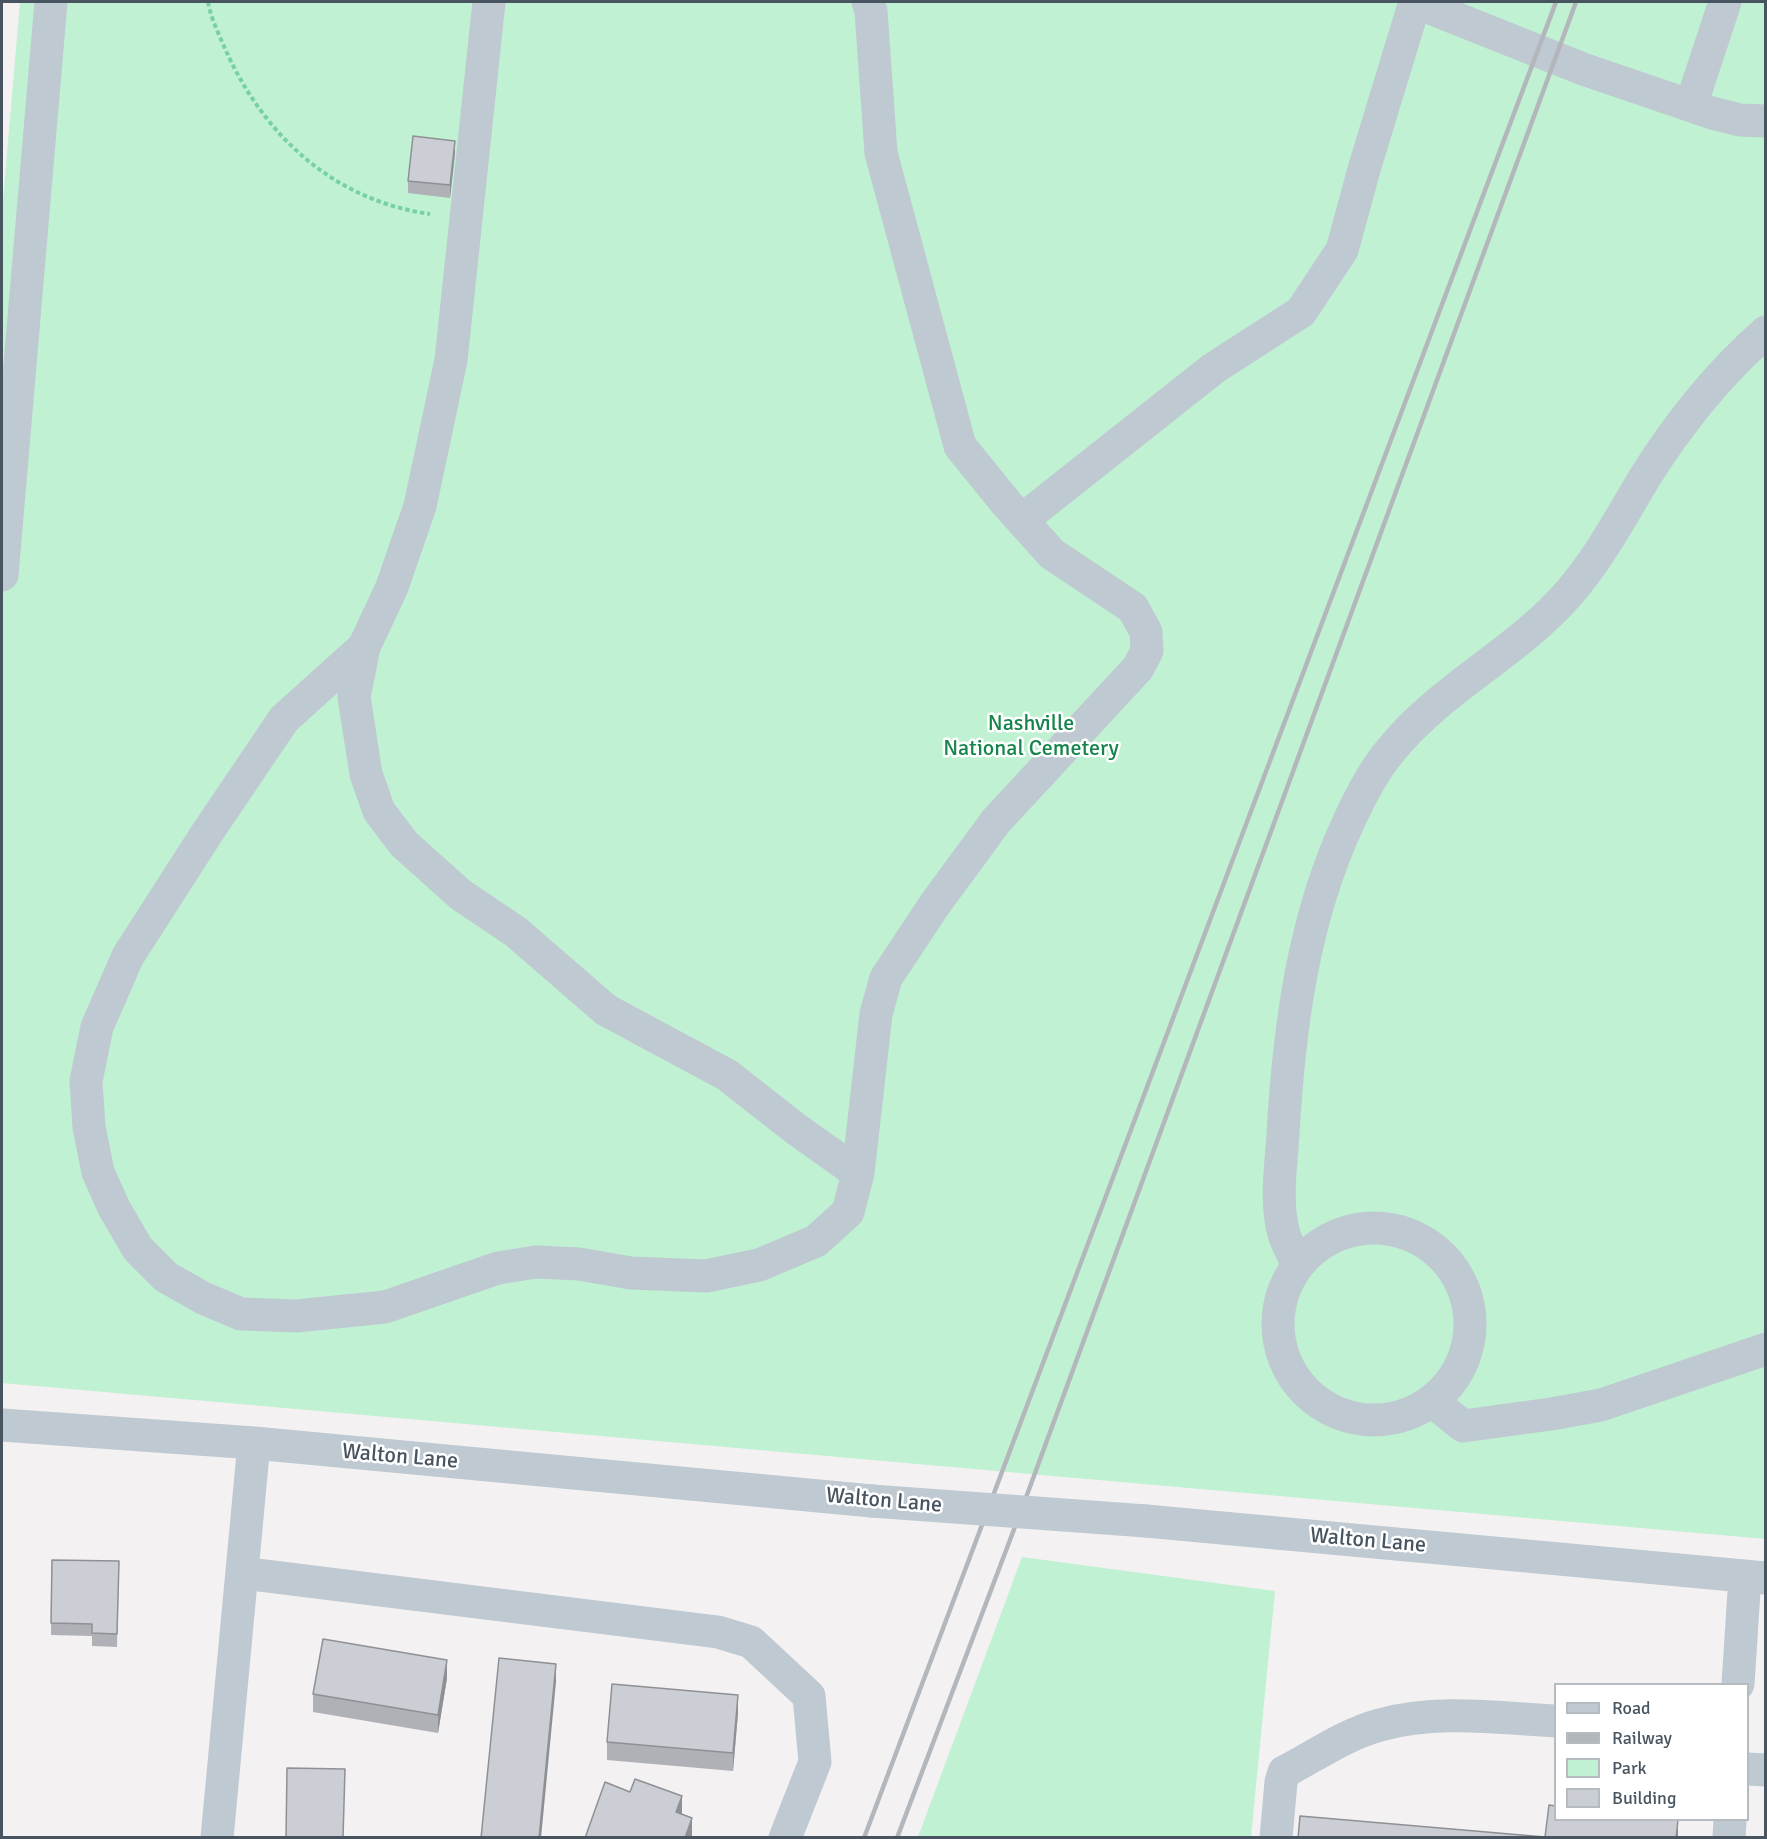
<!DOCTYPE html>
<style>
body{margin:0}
#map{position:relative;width:1767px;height:1839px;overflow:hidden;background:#f4f1f2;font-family:Signika,sans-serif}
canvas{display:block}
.frame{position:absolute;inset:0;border:3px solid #485560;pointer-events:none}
.legend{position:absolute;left:1554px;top:1683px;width:195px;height:138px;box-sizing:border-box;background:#fff;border:2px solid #b6bbbf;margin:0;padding:8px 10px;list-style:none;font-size:18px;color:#485560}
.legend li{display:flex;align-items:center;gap:12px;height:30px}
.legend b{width:30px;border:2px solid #b6bbbf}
</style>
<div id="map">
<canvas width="1767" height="1839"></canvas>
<div class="frame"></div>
<ul class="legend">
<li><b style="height:8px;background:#bfc9d1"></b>Road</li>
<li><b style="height:8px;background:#b3b7bc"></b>Railway</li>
<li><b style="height:16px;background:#c0f1d2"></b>Park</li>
<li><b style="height:16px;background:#cbced4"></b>Building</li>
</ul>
</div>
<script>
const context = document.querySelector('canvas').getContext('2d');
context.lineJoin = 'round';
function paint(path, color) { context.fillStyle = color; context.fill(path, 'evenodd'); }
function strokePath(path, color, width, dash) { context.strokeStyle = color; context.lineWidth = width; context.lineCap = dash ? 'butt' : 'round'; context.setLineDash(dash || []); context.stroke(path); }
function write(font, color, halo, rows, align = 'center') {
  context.font = font + ' Signika,sans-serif'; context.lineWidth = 5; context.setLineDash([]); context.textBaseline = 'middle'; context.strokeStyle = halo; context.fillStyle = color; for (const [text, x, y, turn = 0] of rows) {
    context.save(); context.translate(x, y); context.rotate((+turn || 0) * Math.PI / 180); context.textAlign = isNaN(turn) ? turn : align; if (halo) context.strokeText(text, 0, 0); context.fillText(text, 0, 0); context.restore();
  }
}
paint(new Path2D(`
 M20,2h1745v1537l-1763,-156v-1172z
 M1022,1557l253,34 -24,246h-333z`), '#c0f1d2');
strokePath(new Path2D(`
 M208,2c3,17 12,35 19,51 39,85 109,148 203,161`), '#77d1a2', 4, [4.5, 3]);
strokePath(new Path2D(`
 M489,2l-38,358 -31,146 -28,81 -28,60 -10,50 12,77 13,37 25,33 57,51 55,37 90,78 121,65 69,54 62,44 18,-159 10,-36 49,-74 61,-83 142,-153 9,-17 -1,-19 -13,-24 -81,-54 -45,-50 -47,-58 -79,-293 -10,-142 -3,-9
 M1415,2l168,67 129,44 28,7 26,1
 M1691,105l34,-103
 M1022,520l192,-152 87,-56 41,-62 23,-84 50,-164
 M2,575l49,-573
 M364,647l-80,72 -77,114 -79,123 -31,71 -11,54 3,46 9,45 16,36 24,41 28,28 37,21 38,16 55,2 89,-9 113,-39 38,-6 43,2 52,9 75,3 53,-11 57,-24 32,-29 10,-39
 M1278 1324a96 96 0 1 1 192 0a96 96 0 1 1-192 0Z
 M1298,1264c-5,-9 -11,-20 -14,-30 -9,-31 -3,-68 -1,-100 6,-106 20,-215 66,-313 11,-24 24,-50 42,-71 50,-62 126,-97 178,-157 31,-36 52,-76 76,-116 34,-54 73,-103 121,-145
 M1432,1401l31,25 88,-12 50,-9 165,-56
 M2,1425l252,18 618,58
 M1146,1521l620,57
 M242,1573l476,59 33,10 58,54 6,66 -30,76
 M1738,1684l7,-108
 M1748,1769l18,1
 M217,1838l37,-395
 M1276,1838l5,-56 3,-10c31,-16 62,-38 96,-47 56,-16 118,-7 176,-4
 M1729,1838l1,-18`), '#bfc9d1', 33);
strokePath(new Path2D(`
 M864,1838l692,-1836
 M897,1838l127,-335 552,-1501`), '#b3b7bc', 4.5);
strokePath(new Path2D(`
 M872,1501l274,20`), '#bfc9d1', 33);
paint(new Path2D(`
 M455,153l-5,45 -42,-5v-12z
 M52,1560l67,1 -2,86 -25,-1v-10l-41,-1z
 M447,1678l-9,55 -125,-21v-18z
 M738,1713l-5,58 -126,-11v-18z`), '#afb1b6');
paint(new Path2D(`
 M455,141v12l-5,45v-13z
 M447,1660v18l-9,55v-18z
 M556,1664v18l-15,156h-2z
 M738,1695v18l-5,58v-18z
 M682,1796v24l-6,-8z
 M692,1818v20h-7z
 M1678,1820v18h-2z`), '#8e9094');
const building = new Path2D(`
 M413,136l42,5 -5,44 -42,-4z
 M52,1560l67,1 -2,73 -25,-1v-9l-41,-1z
 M323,1639l124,21 -9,55 -125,-21z
 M499,1658l57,6 -17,174h-58z
 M612,1684l126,11 -5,58 -126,-11z
 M287,1768l58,1 -2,69h-57z
 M635,1779l47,17 -6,16 16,6 -7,20h-100l20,-56 25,10z
 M1549,1805l7,1v14h122l-2,18h-378l2,-22 245,21z`);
paint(building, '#cbced4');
strokePath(building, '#8e9094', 1.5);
write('22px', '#15854b', '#fff', [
 ["Nashville",1031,724],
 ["National Cemetery",1031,749]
]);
write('22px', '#485560', '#fff', [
 ["Walton Lane",400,1457,5],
 ["Walton Lane",884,1501,5],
 ["Walton Lane",1368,1541,5]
]);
</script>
